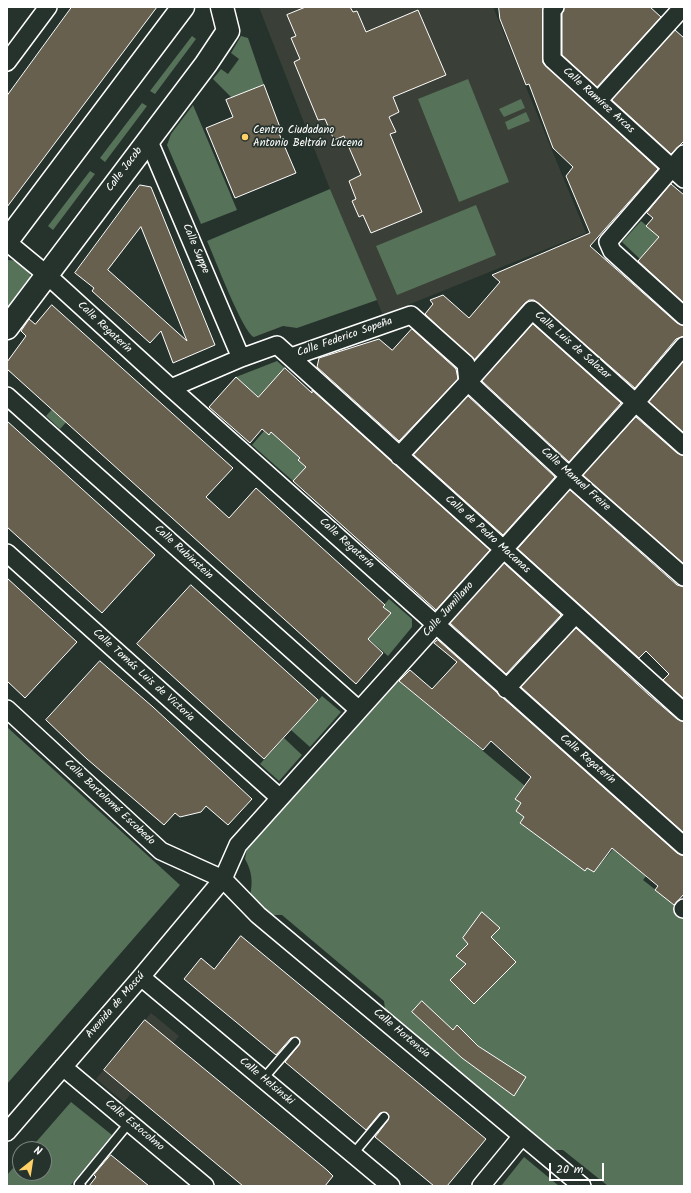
<!DOCTYPE html>
<meta charset="utf-8">
<style>
body{margin:0}
#map{position:relative;width:691px;height:1193px;overflow:hidden;background:#26332d;font-family:Kalam,sans-serif}
canvas{display:block}
.frame{position:absolute;inset:0;border:8px solid #fff;pointer-events:none}
.north{position:absolute;left:12px;top:1141px;width:40px;height:40px;box-sizing:border-box;background:#26332d;border:1px solid #7d8581;border-radius:50%;rotate:30deg;font-size:11px;font-weight:700;line-height:16px;text-align:center;color:#fff}
.north::after{content:'';display:block;margin:auto;width:14px;height:18px;background:#ffd166;clip-path:polygon(50% 0,100% 100%,50% 72%,0 100%)}
.scale{position:absolute;left:549px;top:1163px;width:55px;height:18px;box-sizing:border-box;border:2px solid #fff;border-top:0;padding-left:5px;font-size:12px;line-height:14px;white-space:nowrap;color:#fff;-webkit-text-stroke:3px #26332d;paint-order:stroke}
</style>
<div id="map">
<canvas width="691" height="1193"></canvas>
<div class="frame"></div>
<div class="north">N</div>
<div class="scale">20 m</div>
</div>
<script>
const context = document.querySelector('canvas').getContext('2d');
context.lineJoin = 'round';
function paint(path, color) { context.fillStyle = color; context.fill(path, 'evenodd'); }
function strokePath(path, color, width, dash) { context.strokeStyle = color; context.lineWidth = width; context.lineCap = dash ? 'butt' : 'round'; context.setLineDash(dash || []); context.stroke(path); }
function write(font, color, halo, rows, align = 'center') {
  context.font = font + ' Kalam,sans-serif'; context.lineWidth = 3.5; context.setLineDash([]); context.textBaseline = 'middle'; context.strokeStyle = halo; context.fillStyle = color; for (const [text, x, y, turn = 0] of rows) {
    context.save(); context.translate(x, y); context.rotate((+turn || 0) * Math.PI / 180); context.textAlign = isNaN(turn) ? turn : align; if (halo) context.strokeText(text, 0, 0); context.fillText(text, 0, 0); context.restore();
  }
}
paint(new Path2D(`
 M259,7h234l93,226 -203,82 -53,-126z
 M151,1013l28,23 -55,66 -28,-23z`), '#3a4037');
paint(new Path2D(`
 M192,36l4,3 -41,55 -5,-3z
 M241,36l7,2 16,47 -32,13 -19,-19 8,-10 7,5 11,-15 -8,-6z
 M468,79l41,103 -50,20 -41,-103z
 M521,99l4,9 -21,9 -5,-8z
 M142,103l5,3 -42,56 -5,-4z
 M193,105l44,105 -36,14 -34,-79 4,-11z
 M526,112l4,9 -22,9 -3,-8z
 M90,171l5,3 -42,56 -5,-4z
 M330,189l47,111 -80,28 -14,-2 -29,11c-11,-4 -40,-81 -47,-96z
 M476,205l20,50 -99,40 -21,-49z
 M641,221l19,16 -20,22 -18,-17z
 M7,260c13,0 22,6 24,19l-24,40z
 M277,361l8,7 -27,29 -22,-20z
 M77,382l14,13 -31,34 -14,-13z
 M264,431l5,4 2,-3 26,1 9,34 -13,14 -41,-36z
 M389,599l23,20v8l-24,29 -27,-24z
 M399,681l126,105 -10,12 6,5 -5,8 8,6 -4,6 65,47 2,-2 7,4 19,-23 33,27 -3,4 41,32v274h-76l-45,-36h-9l-169,-141 -1,-8 -102,-86h-12l-20,-19c3,-14 2,-25 -5,-37l2,-11z
 M322,696l19,16 -31,35 -19,-17z
 M7,727l173,158 -173,199z
 M284,738l18,17 -23,26 -19,-17z
 M71,1102l41,33 -42,51h-63v-11l13,-15v13h24v-24h-14z
 M524,1157l35,29h-58z`), '#567259');
const building = new Path2D(`
 M72,7h85l-150,200v-111z
 M306,7h44l3,5 4,-1 9,21 52,-22 28,65 -53,22 6,15 -10,5 7,15 -6,2 32,78 -51,21 -8,-18 -4,2 -7,-16 4,-2 -7,-18 12,-6 -17,-39 -10,4 -9,-21 -7,1 -24,-58 6,-3 -9,-21 5,-2 -9,-21z
 M499,7h44v56l115,106 -68,77 87,77 7,3v10l-8,3 -41,49 -101,-88h-5l-4,3 -51,57 -49,-46 8,-10 -3,-4 13,-5 26,23 31,-36 -8,-7 98,-42 -24,-57 7,-9 -20,-19 -24,-64 -3,1 -26,-66z
 M565,7h85l11,10 -64,70 -35,-32v-41z
 M675,30l9,8v103l-13,13 -59,-54z
 M264,85l17,45 -3,1 18,42 -61,25 -29,-70 27,-11 -7,-17z
 M671,184l13,11v108l-46,-42 21,-24 -13,-11 7,-8 -6,-5z
 M140,185l11,2 64,158 -42,18 -12,-32 -11,12 -58,-52 2,-3 -19,-15zM141,227l46,114 -79,-71z
 M52,305l181,163 -27,29 23,21 27,-30 129,117 -2,2 8,6 -23,26 15,14 -27,31 -349,-315v-7l19,-26 -5,-5 8,-12 6,5z
 M533,324l88,79 -52,59 -87,-81z
 M412,329l44,40 2,10 -59,62 -82,-74 2,-9 60,-19 13,11z
 M684,361v72l-35,-31z
 M285,368l27,25v-3l178,160 -54,60 -143,-129 13,-14 -8,-7 2,-2 -29,-26 -2,3 -7,-6 -12,14 -41,-36 27,-30 22,20z
 M468,396l87,81 -52,58 -89,-80z
 M636,417l41,36 7,3v108l-101,-89z
 M7,421l148,134 -53,58 -95,-86z
 M570,490l107,95 7,2v112l-21,-19 6,-6 -23,-23 -7,7 -121,-109z
 M504,563l57,52 -55,59 -56,-51z
 M7,578l70,64 -52,56 -18,-17z
 M191,585l127,115 -54,59 -127,-115z
 M576,628l73,67 28,24 7,3v111l-163,-146z
 M438,640l239,213 7,3v38l-10,11 -19,-15 3,-4 -46,-38 -18,24 -7,-4 -2,3 -65,-48 4,-6 -8,-6 5,-8 -6,-4 16,-22 -40,-36 -8,9 -84,-69 11,-11 22,19 25,-27 -23,-19z
 M100,661l53,46 99,92 -24,26 -22,-19 -5,6 -21,5 -5,-4 -11,12 -77,-66 -41,-39z
 M482,912l18,16 -9,9 25,25 -42,42 -24,-24 16,-16 -10,-8 12,-12 -5,-6z
 M241,936l245,203 -39,47h-13l-59,-49 13,-17 1,-4 -2,-3h-7l-14,17 -81,-68 14,-17 1,-4 -2,-3h-7l-15,17 -92,-76 17,-21 13,11z
 M422,1001l31,29 4,-5 21,21 48,31 -12,19 -52,-38 -50,-46z
 M145,1020l182,150 6,6 -8,10h-82l-139,-116z
 M111,1155l11,9 27,22h-60l7,-9 -2,-2z`);
paint(building, '#67604f');
strokePath(building, '#fff', 1);
const lane = new Path2D(`
 M263,1079l32,-37
 M353,1154l31,-37
 M81,1186l-2,-2 50,-61`);
const street = new Path2D(`
 M555,7l-3,3v49l132,120
 M7,62l41,-55
 M598,101l85,-94
 M148,139l93,219
 M684,154l-76,88 4,9 72,65
 M7,242l40,33 124,113 513,458
 M291,357l120,-42 55,49 2,18
 M468,382l64,-72 152,136
 M171,388l70,-30 36,-13 407,367
 M7,396l352,314
 M399,456l69,-74 101,94 115,101
 M7,553l273,245
 M506,689l69,-74
 M7,709l154,142 62,28 35,36 324,271
 M683,909l1,-1
 M141,977l250,209
 M63,1067l142,119
 M7,1132l134,-155 82,-98 15,-34 398,-443 48,-56
 M481,1186l41,-50`);
const secondary = new Path2D(`
 M7,241l176,-234
 M7,328l199,-264 22,-33 -6,-24`);
strokePath(lane, '#fff', 11);
strokePath(street, '#fff', 20);
strokePath(secondary, '#fff', 25);
strokePath(lane, '#26332d', 8);
strokePath(street, '#26332d', 17);
strokePath(secondary, '#26332d', 22);
for (const [x, y, r, color] of [
 [245,137,4,"#ffd166"]
]) { const dot = new Path2D(); dot.arc(x, y, r, 0, 2 * Math.PI); context.fillStyle = color; context.fill(dot); strokePath(dot, '#26332d', 1.5); }
write('11px', '#fff', '#26332d', [
 ["Calle Ramírez Arcas",598,101,42],
 ["Calle Jacob",125,170,-53],
 ["Calle Suppe",195,249,67],
 ["Calle Regaterín",104,328,43],
 ["Calle Federico Sopeña",345,338,-19],
 ["Calle Luis de Salazar",572,346,41],
 ["Calle Manuel Freire",575,480,42],
 ["Calle de Pedro Macanas",487,535,42],
 ["Calle Regaterín",346,544,42],
 ["Calle Rubinstein",183,553,42],
 ["Calle Jumillano",449,610,-48],
 ["Calle Tomás Luis de Victoria",143,676,42],
 ["Calle Regaterín",587,760,41],
 ["Calle Bartolomé Escobedo",109,803,43],
 ["Avenida de Moscú",116,1006,-49],
 ["Calle Hortensia",401,1034,40],
 ["Calle Helsinski",266,1082,40],
 ["Calle Estocolmo",134,1126,40]
]);
write('11px', '#fff', '#26332d', [
 ["Centro Ciudadano",253,131],
 ["Antonio Beltrán Lucena",253,144]
], 'left');
</script>
